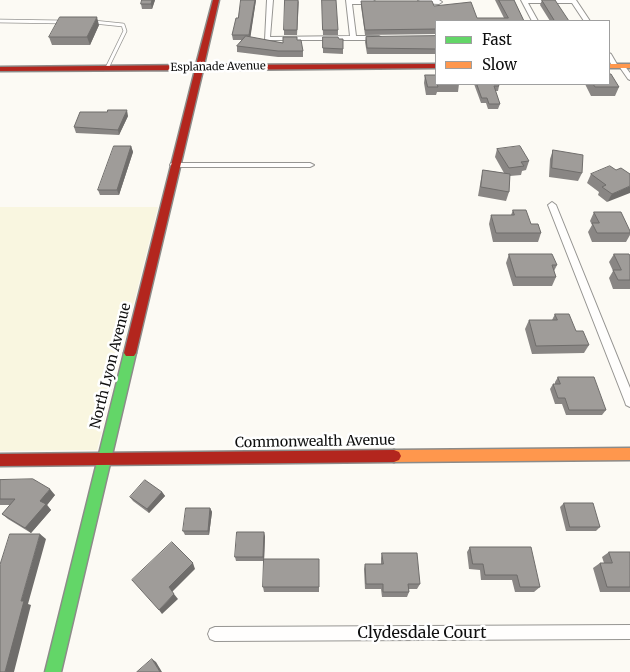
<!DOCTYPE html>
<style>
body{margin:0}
#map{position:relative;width:630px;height:672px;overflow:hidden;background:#fcfaf4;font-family:Merriweather,serif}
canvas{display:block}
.legend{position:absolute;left:435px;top:20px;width:175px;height:65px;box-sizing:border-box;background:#fff;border:1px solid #9f9f9f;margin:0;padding:6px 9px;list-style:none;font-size:15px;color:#0f0f0f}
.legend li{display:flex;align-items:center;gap:10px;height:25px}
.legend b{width:25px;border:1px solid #9f9f9f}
</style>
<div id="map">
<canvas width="630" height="672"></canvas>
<ul class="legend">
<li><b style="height:6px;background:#63d668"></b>Fast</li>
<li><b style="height:6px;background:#ff974d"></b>Slow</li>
</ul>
</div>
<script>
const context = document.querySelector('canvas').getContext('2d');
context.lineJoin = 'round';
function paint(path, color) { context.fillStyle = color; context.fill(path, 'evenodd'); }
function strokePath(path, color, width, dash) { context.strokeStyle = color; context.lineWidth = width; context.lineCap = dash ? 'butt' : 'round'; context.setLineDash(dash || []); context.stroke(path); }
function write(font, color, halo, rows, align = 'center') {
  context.font = font + ' Merriweather,serif'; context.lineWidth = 5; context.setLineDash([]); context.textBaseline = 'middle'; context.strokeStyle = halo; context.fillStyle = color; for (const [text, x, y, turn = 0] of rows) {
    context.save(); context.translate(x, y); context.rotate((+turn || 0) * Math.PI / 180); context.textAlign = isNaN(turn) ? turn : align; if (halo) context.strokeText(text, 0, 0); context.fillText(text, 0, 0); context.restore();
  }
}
paint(new Path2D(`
 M0,207h158l-61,243 -97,1z`), '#f9f6e0');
const lane = new Path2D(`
 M0,21l63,1
 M94,22l29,3 2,6 -18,37`);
const street = new Path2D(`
 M267,0h6l-3,37 80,-1 -4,-36h27l3,2 -3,2h-21l4,32h23l3,2 -3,2h-114z
 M420,0h19l3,2 -3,2 -21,-1v-2z
 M521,0h55l14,21h-6l-12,-18h-44l10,18h-6z
 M609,53l2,1 7,12 -1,1 -5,-1 -3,-6z
 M620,65h4l6,8v7l-2,-1 -9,-13z
 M171,163h139l4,2 -4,2h-136l-4,-2z
 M552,202l4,3 74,183v19l-4,-2 -1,-3 -77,-197z
 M630,625v14l-415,2 -5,-2 -2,-5 2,-5 5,-2z`);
const fast = new Path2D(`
 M130,348l4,2 2,3 -75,319h-16l79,-319 2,-3z`);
const slow = new Path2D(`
 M609,64h21v4h-21z
 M630,448v12l-236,2 -5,-2 -2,-4 2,-4 5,-2z`);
const jam = new Path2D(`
 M213,0h6l-15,65 232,-1v4l-233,2 -67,283 -2,3h-8l-2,-3 71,-283 -195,1v-4l196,-2z
 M394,450l5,2 2,4 -2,4 -5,2 -394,4v-12z`);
strokePath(lane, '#969592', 4.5);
strokePath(street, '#969592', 2);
strokePath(fast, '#8c8b89', 3);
strokePath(slow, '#8c8b89', 3);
strokePath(jam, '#8c8b89', 3);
strokePath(lane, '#fffefd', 3);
paint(street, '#fffefd');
paint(fast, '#63d668');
paint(slow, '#ff974d');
paint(jam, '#b3261e');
paint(new Path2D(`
 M142,0h13l-3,9h-10l-1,-5z
 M256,0l-6,37 33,6 14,-3 6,11v6h-25l-41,-5v-6l5,-6h-9l-1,-5 6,-17z
 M299,0l-2,35h-13v-5z
 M322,0l16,30v5h-15z
 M495,0h19l10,21h-88v13l-71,1 -4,-29v-5l73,5 43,12h27z
 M542,0l27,21h-19l-10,-16z
 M99,25l-9,20h-38l-3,-8z
 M436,36v18h-69l-2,-12 1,-5z
 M323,37l16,2 4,10v5l-20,-1z
 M425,75l34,9 -1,8h-21l-1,3h-10l-2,-12z
 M474,84h24l1,2 -1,5h-3l5,13 -2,5h-10l-2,-6h-5z
 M585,84h24l10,3 -4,9h-24z
 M107,112l21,4 -9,19 -43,-2 -2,-6z
 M131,146l2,6 -14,43h-19l-2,-5z
 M497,149l32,12 -3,9 -4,1 -1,4 -11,1 -1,16 -3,9 -28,-5 3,-17 2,-9 21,3 -9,-16z
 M553,150l29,23 -4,8 -29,-4 1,-18z
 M616,170l14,4 -23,28 -9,-7 1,-3 -12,-9 4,-9z
 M513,210l18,14 10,9 -3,9h-45l-4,-18 2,-9h20z
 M594,212l36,19v4l-4,7h-34l-4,-10 4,-7 -2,-4z
 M509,254l48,11 -3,6 2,6 -4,9h-39l-7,-23z
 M614,254l16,2v33h-17l-4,-11 4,-7 -4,-9z
 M555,314l21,17 13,14 -5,8 -52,1 -7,-25 4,-9h23z
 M558,377l48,33 -4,5h-36l-4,-11h-7l-5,-15 3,-5h2v-2z
 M0,480l55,15 -8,10 4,5 -20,23 -23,-14 -6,-5 8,-9h-10z
 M162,492l3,4 -16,17 -16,-12 -3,-4z
 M564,503l36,24 -4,4h-30l-6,-24z
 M210,508l2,4 -3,23h-24l-2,-4z
 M265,536l-1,25h-28l-1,-4z
 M470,547l70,40 -6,5h-19l-3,-12h-31l-1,-10 -11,-1 -2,-17z
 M609,552h21v40h-30l-7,-24 7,-5h4l-2,-6z
 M382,553l38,31 -3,5h-8v3l-2,5h-25l-1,-8h-16l-1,-20 1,-5h16v-6z
 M319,559v33h-55l-1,-5z`), '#898684');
paint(new Path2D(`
 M152,0h3l-3,9 -1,-5z
 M255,0h1l-6,40 -1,-5z
 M97,17l2,8 -9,20 -3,-8z
 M127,110l1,6 -9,19 -1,-5z
 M131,146l2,6 -14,43 -2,-5z
 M630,186v7l-23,9 5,-8z
 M50,489l5,6 -8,10 4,5 -20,23 -6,-5 15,-27z
 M162,492l3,4 -16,17 -2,-4z
 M210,508l2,4 -3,23 -1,-4z
 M264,532l1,4 -1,25 -1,-4z
 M40,534l6,5 -18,65 3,1 -17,67h-9l16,-71z
 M193,563l2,6 -23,23 -3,-5z
 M174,594l4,5 -16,15 -3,-4z
 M152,659l4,3 6,10h-2z`), '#6f6d6b');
const building = new Path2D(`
 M142,0h10l-1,4h-10z
 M241,0h14l-6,35h-17l4,-17h2z
 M285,0h13l-1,30h-13z
 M322,0h14l2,30h-15z
 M499,0h15l10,21h-88v8l-71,1 -4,-29h71l2,5 37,-4 6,16h31z
 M542,0h13l14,21h-14z
 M60,17h37l-10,20h-38z
 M246,36l37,7v-6h14v3h4l2,11h-25l-41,-5z
 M436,36v13l-69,-1 -1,-11z
 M323,37h15l1,2h4v10l-20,-1z
 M609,74h2l8,13h-24l-2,-3h16z
 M425,75h11v9h23h-22l1,3h-10z
 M477,84h21l1,2h-5l6,18h-11l-2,-6h-5z
 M108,110h19l-9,20 -44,-3 6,-15h27z
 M114,146h17l-14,44h-19z
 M520,146l9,15 -8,1 3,4 -15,2 -12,-19z
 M553,150l30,5 -1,18 -30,-5z
 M610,166l6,4 5,-2 9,6v12l-18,8 -10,-7 4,-2 -15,-11z
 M483,170l27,4 -1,18 -28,-5z
 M513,210h13l5,14h7l3,9h-45l-5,-18h23z
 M594,212h27l9,19v2h-33l-5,-10h7z
 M509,254h43l5,11h-5l4,12h-40z
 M614,254h15l1,2v24h-12l-5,-10h8z
 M555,314h14l7,17h7l6,14 -53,1 -7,-26h28z
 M558,377h36l12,33h-37l-4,-12h-7l-5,-14h7z
 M33,479l17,10 -10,12 6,3 -21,24 -23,-14 13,-15h-15v-19z
 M145,480l17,12 -15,17 -17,-12z
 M564,503h29l7,24h-30z
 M186,508h24l-2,23h-25z
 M237,532h27l-1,25h-28z
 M10,534h30l-19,67h3l-19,71h-5v-107z
 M172,542l21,21 -24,24 5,7 -15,16 -27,-30z
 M470,547h61l9,40h-20l-3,-12h-32l-2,-11h-10z
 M609,552h21v35h-23l-7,-24h12z
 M382,553h35l3,31h-12l1,8h-26v-8h-17l-1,-20h18z
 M264,559h55v28h-56z
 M152,659l8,13h-23z`);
paint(building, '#9f9c99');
strokePath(building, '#6f6d6b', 1);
write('11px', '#0f0f0f', '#fff', [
 ["Esplanade Avenue",218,67,-1]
]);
write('14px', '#0f0f0f', '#fff', [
 ["North Lyon Avenue",111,366,-76],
 ["Commonwealth Avenue",315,442,-1]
]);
write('16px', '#0f0f0f', '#fff', [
 ["Clydesdale Court",422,633]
]);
</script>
